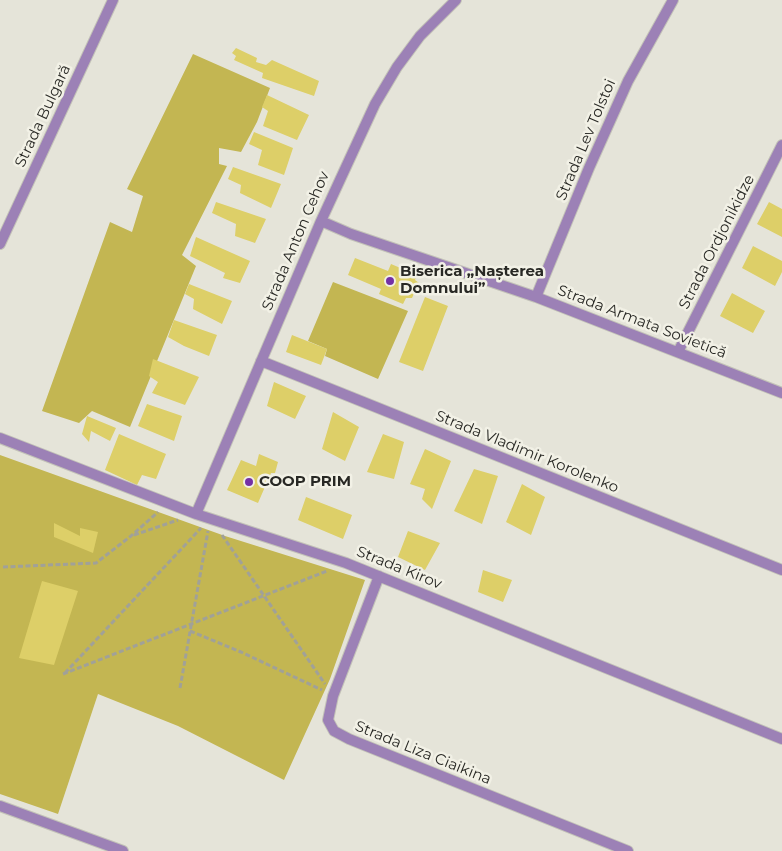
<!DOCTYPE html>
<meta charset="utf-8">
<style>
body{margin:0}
canvas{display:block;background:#e5e4d9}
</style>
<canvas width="782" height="851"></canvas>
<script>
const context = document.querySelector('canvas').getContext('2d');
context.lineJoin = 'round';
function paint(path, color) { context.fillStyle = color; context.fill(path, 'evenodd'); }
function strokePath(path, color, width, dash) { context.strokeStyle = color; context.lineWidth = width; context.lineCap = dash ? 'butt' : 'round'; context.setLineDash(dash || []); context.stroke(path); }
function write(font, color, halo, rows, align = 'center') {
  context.font = font + ' Montserrat,sans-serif'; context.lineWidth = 5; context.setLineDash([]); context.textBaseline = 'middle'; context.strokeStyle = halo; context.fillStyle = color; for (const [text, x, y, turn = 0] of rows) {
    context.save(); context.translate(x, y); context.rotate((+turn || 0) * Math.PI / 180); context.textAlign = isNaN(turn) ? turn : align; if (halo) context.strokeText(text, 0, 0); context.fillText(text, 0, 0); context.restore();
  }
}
paint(new Path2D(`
 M193,54l77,34 -13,34 -16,30 -22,-4v16l8,2 -45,89 14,11 -66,161 -38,-16 -13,12 -37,-12 68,-189 22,10 11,-36 -16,-7z
 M333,282l75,29 -30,68 -53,-23 2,-7 -19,-8z
 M0,455l225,81 140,44 -35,99 -46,101 -106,-54 -80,-32 -40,120 -58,-20z`), '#c3b652');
paint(new Path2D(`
 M236,48l21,10 -1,4 10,3 6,-5 47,21 -5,15 -52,-18 1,-5 -29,-13 2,-4 -4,-3z
 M267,95l42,20 -12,25 -34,-14 5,-15 -6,-4z
 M254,132l39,16 -9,27 -26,-10 4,-15 -13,-6z
 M233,167l48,17 -10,24 -31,-15 1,-8 -13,-6z
 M216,202l50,17 -11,24 -20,-7 1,-12 -24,-11z
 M769,202l13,7v28l-25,-13z
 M196,237l54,24 -10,22 -17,-5 2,-5 -35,-17z
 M753,246l29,15v11l-7,14 -33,-18z
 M355,258l33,13 3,-7 26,11 -2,5 4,3 -7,15h-6l-3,6 -24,-10 2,-5 -33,-14z
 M189,284l43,17 -10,23 -29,-15 1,-10 -9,-5z
 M732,293l33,18 -12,22 -33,-17z
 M425,297l23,9 -25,65 -24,-9z
 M174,320l43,15 -8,21 -25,-10 -16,-9z
 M292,335l35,14 -6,16 -35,-13z
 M153,359l46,18 -14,28 -33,-12 6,-11 -9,-6z
 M274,382l32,14 -11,23 -28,-13z
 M147,404l35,12 -8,25 -36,-15z
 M333,412l26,15 -14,34 -23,-12z
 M87,416l29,12 -6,13 -19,-10 -2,11 -7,-8z
 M119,434l47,20 -10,25 -14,-4 -5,10 -32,-15z
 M383,434l21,8 -10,37 -27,-7z
 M425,449l26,12 -19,48 -10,-10 3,-10 -15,-5z
 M259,454l19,8 -3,11h-4l-13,30 -31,-13 14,-30 15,6z
 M474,469l24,7 -16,48 -28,-13z
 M522,484l23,13 -14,38 -25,-13z
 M306,497l46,18 -9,24 -45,-19z
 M54,523l26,13v-8l18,4 -5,21 -39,-16z
 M408,531l32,12 -15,27 -27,-13z
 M483,570l29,10 -9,22 -25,-10z
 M42,581l36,10 -24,74 -35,-7z`), '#ddcf68');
const street = new Path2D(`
 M321,221l30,13 185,63 246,96
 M0,244l113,-244
 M536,297l53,-129 39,-87 45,-81
 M678,352l104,-207
 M261,361l521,209
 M0,438l196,76 150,49 436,176
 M196,514l125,-293 54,-117 22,-37 23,-31 36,-36
 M379,576l-46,120 -5,24 6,11 15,8 279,112
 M0,806l123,45`);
strokePath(street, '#c3c2b8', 12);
strokePath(new Path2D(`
 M134,535l44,-15
 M222,535l103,149
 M3,567l93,-4 35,-27 27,-24
 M190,631l51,21 81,38
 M65,673l136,-145
 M63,674l264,-103
 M180,688l28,-157`), '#a1a198', 3, [5, 2.5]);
strokePath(street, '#9c81b6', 10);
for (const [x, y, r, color] of [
 [390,281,5,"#7431a5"],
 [249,482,5,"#7431a5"]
]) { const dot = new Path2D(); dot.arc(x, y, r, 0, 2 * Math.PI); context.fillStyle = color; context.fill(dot); strokePath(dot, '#f2f1e6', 2); }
write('15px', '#282824', '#f2f1e6', [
 ["Strada Bulgară",43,116,-65],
 ["Strada Lev Tolstoi",586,140,-67],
 ["Strada Anton Cehov",296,241,-67],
 ["Strada Ordjonikidze",717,242,-63],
 ["Strada Armata Sovietică",642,322,21],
 ["Strada Vladimir Korolenko",527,452,22],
 ["Strada Kirov",399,568,22],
 ["Strada Liza Ciaikina",423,753,22]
]);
write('bold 15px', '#282824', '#f2f1e6', [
 ["Biserica „Nașterea",400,272],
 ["Domnului”",400,289],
 ["COOP PRIM",259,482]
], 'left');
</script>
